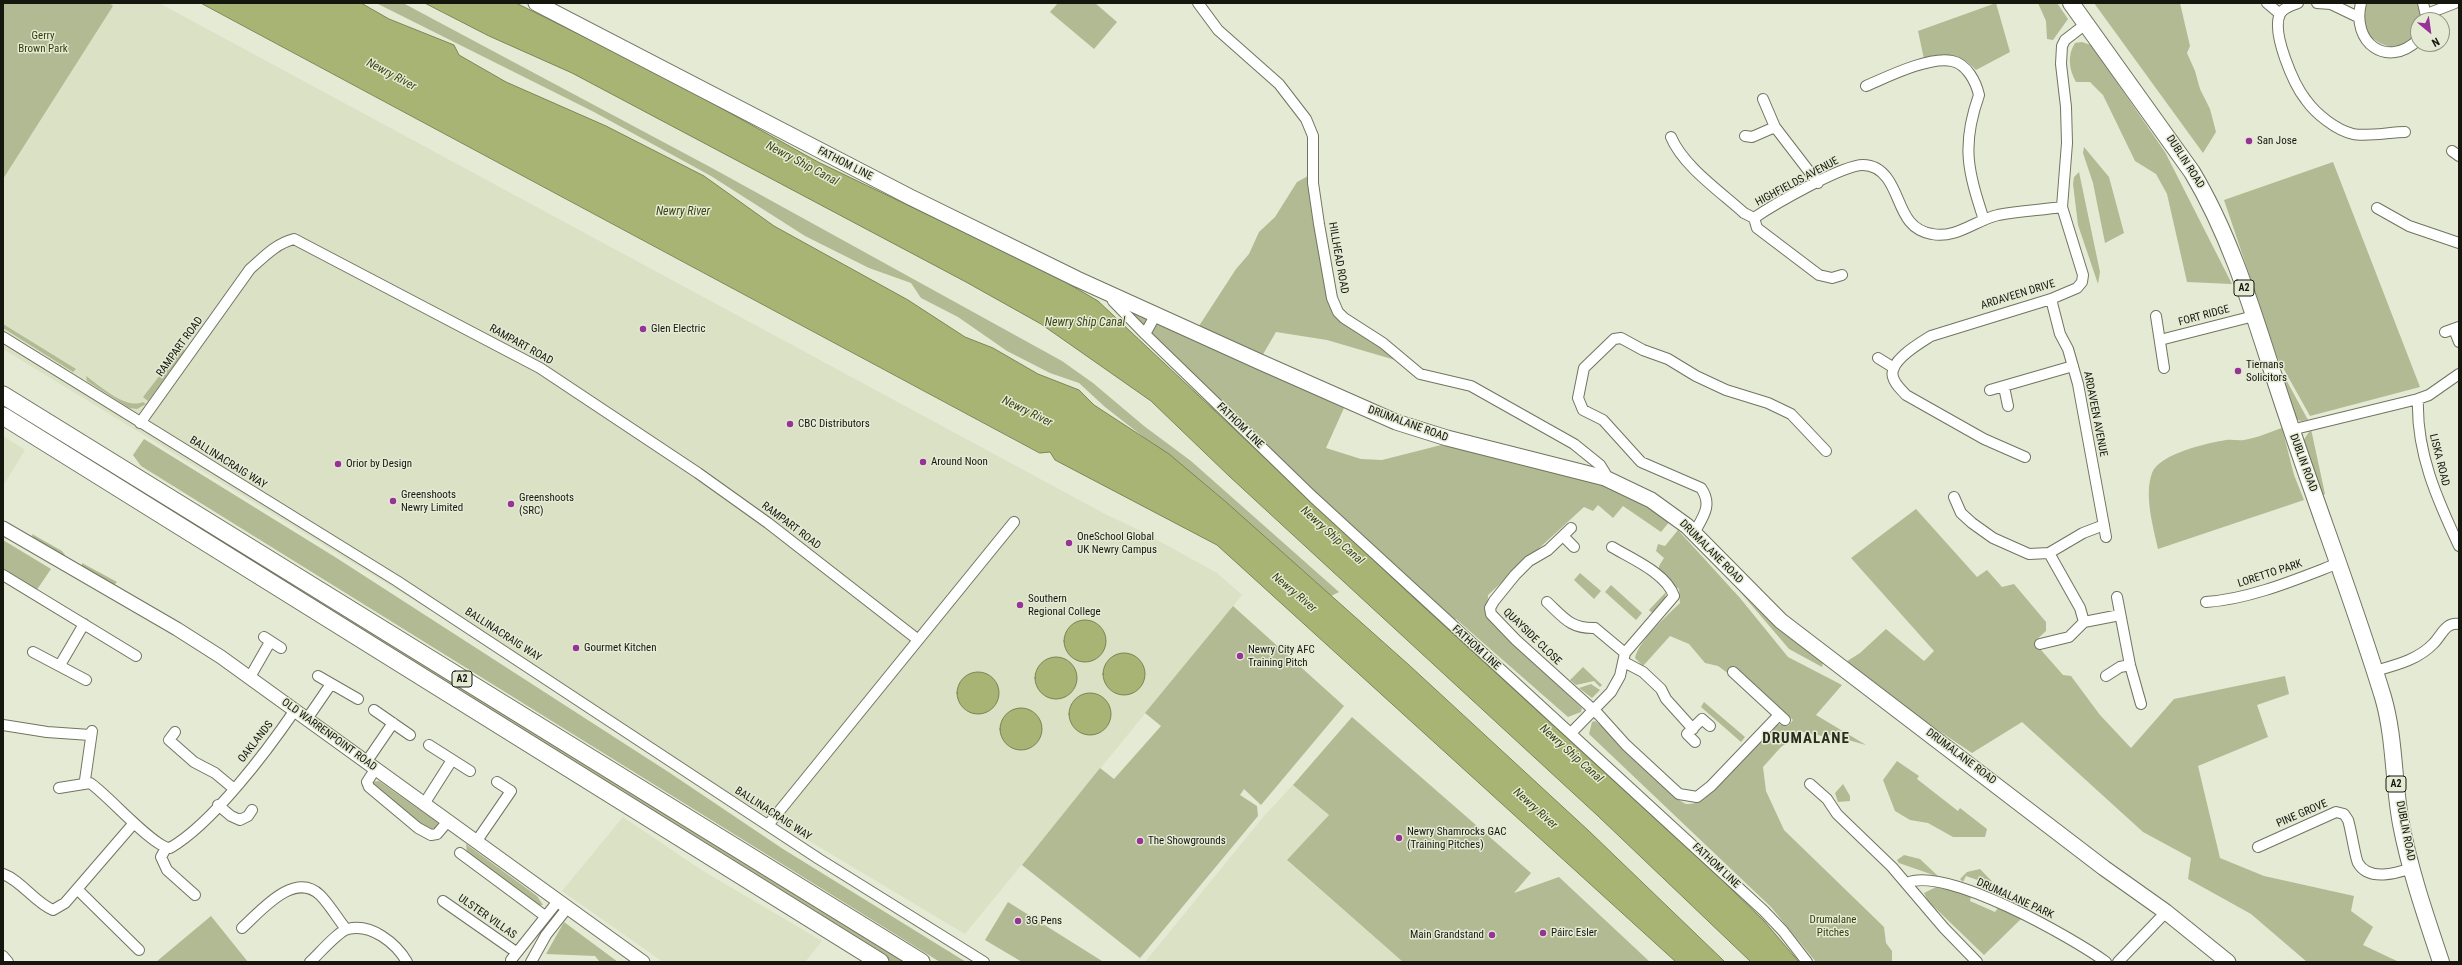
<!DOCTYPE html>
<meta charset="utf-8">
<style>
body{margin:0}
#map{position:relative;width:2462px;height:965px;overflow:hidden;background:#e5ead4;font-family:"Roboto Condensed",sans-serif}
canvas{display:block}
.frame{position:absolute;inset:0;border:4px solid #15170f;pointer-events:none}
.north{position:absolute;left:2410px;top:12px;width:40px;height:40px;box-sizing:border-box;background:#e5ead4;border:1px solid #929685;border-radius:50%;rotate:151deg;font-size:11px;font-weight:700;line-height:16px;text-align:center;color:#15170f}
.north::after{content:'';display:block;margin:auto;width:14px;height:18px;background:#973297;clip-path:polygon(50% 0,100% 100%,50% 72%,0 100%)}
</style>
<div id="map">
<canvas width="2462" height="965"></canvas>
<div class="frame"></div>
<div class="north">N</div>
</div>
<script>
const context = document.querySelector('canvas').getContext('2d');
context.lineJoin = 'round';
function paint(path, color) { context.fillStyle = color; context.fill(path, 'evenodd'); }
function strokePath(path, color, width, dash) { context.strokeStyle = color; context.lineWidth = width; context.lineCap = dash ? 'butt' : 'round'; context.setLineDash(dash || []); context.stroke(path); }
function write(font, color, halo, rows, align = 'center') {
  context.font = font + ' "Roboto Condensed",sans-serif'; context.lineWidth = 3; context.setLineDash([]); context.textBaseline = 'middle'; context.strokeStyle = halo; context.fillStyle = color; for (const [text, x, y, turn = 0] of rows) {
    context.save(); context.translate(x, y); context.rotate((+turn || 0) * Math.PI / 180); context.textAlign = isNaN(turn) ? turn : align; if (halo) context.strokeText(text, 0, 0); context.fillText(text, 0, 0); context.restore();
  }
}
paint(new Path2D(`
 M3,3h156l946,511 36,17 76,42 25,22 -277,339 -206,-123 -756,-462z
 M3,436l22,14 -22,36z
 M1293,785l36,30 -42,46 116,101h-258l119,-146z
 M623,817l80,54 119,70 -17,21h-142l-101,-71z`), '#dae1c4');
paint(new Path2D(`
 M3,3h106l4,3 -110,173z
 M376,3h27l309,165 350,193 31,22 51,43 47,35 148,131 -8,4 -117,-104 -109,-85 -26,-24 -29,-10 -43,-22 -49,-34 -37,-19 -10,-15 -42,-15 -64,-32 -94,-60 -117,-64z
 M1058,3h37l22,19 -23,27 -44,-37z
 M1996,3l14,49 -34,18c-18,-18 -28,-16 -52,-11l-6,-28z
 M2038,3h19l11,16 -15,21 -6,-1 -1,-18z
 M2094,3h86l10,43 -3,7 8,18 5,18 10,20 6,23 -13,21z
 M2368,3h50l4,17h-4c0,52 -76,19 -50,-17z
 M2082,42l9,3 74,107 67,132 -45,-2 -20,-88 -11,-20 -21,-13 -32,-66 -13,-13h-14c-7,-12 -9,-27 -1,-39z
 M2084,147l25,30 15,56 -19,10 -12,-60 -10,-30z
 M2333,162l87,225 -110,29 -33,-59 -53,-157z
 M2079,172l21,100 -2,12 -20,-59 -5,-41 1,-7z
 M1308,176l26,126 5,14 63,46 -75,-22 -51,-8 -14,24 -65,-27 39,-60 13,-15 10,-22 16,-15 22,-35z
 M1112,300l232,108 -18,40 35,11 21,1 71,-18 151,43 53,24 13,12 -9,11 -38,-26 -10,12 -15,-13 -5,6 -9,-4 -96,88 -1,22 95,91 -1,4 -13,5 -112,-98 -6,6z
 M3,324l73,45 -3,3 -70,-44z
 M181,348l4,3 -37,50 -5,-4z
 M2276,361l32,59 -8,1 -5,-3z
 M86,376c14,10 40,34 57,26l3,2 -9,5 -8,-1 -42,-27z
 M3,400l904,562h-16l-888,-551z
 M2282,428l12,47 10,25 -146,49c-5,-23 -14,-54 -6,-76 7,-19 55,-30 74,-33 6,-1 12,1 18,0 13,-2 26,-8 38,-12z
 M2311,429l14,65 -3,2 -19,-55z
 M144,439l191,118 335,216 113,76 183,113h-26l-799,-496 -8,-11z
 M1916,509l61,68 10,-7 15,17 12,-3 32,38v9l-12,11 29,33 8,1 29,39 31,33 43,-49 111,-23 4,18 -32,11 11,32 -70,29 22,92 44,18 90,20 -3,15 22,16 -10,18 36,17h-92l-56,-48 -63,-35 3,-21 -48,-26 -121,-110 -50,31 -131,-88 19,-12 26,-24 38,32 10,-10 -83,-93z
 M1678,530l62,68 48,59 54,28 -26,30 50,30 -43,-12 -1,3 -19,-4 -22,15 -18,20 3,24 18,39 100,97 2,16 6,8v11h-76l-45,-55 -182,-173 3,-12 3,-1 7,5c13,12 73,76 85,78 8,1 15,-5 22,-10l68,-70 11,2 5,-6 -56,-52 -8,6 -11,-8 -13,-3 -16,-19 -19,-8 -27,30 -8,-8c4,-18 32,-42 45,-55l-1,-14 -20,-17v-6l5,-8 -8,-7 2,-7 7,2z
 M32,534l30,17 3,4 -3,1 -29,-17z
 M3,540l48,29 -15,22 -33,-21z
 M82,563l35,19 -3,3 -32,-18z
 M1719,567l101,90 3,6 -1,4 -33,-18z
 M1580,573l21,18 -7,8 -20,-19z
 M1611,585l31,28 -6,7 -31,-28z
 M1666,592l-1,9 -11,11h-3l-2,-2z
 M1233,606l111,100 -83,99 -17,-16 -4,6 17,11 1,10 -118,142 -118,-93 78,-97 14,11 47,-53 -16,-13z
 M1583,667l19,18 -2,2 -6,-6 -18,4 -6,-5z
 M1591,684l9,6 -8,8 -13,-10z
 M1704,702l41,35 -4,5 -40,-35z
 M1352,717l179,156 -17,20 45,-16 91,85h-247l-116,-102 42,-45 -36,-30z
 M1897,761l22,15 -2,3 41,32 2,-3 27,21 -2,8h-32l-25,-14 -18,-3 -15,-9 -12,-31z
 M379,781l58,41 1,2 -3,6 -6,2 -58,-47 1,-3z
 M1843,784l7,12v5l-12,1 -3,-9z
 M466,844l71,52 6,9h-8l-68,-51z
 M1904,855l16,4 19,18 -40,-14 -2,-3z
 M1980,869l29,30 -22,-8 2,-7 -23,-8 -3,6 -3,-3 7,-7z
 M1936,887l13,1 22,8 -1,5 25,11 3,-4 24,10 -38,37 -56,-54 -4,-8z
 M1008,902l94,59 -80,1 -37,-22z
 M211,916l37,46h-92z
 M564,922l54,40h-18l-5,-6 -49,-2z`), '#b1ba92');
const water = new Path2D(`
 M201,3h160l28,16 65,26 5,10 47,27 100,44 98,50 70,50 134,74 57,37 28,11 45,26 41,16 15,15 75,49 57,48 183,163 181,167 135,130h-49l-459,-417 -162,-85 -5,-8 -10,1z
 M425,3h91l151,75 151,84 237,114 43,25 316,297 306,280 44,43 35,41h-48l-153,-146 -369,-340 -78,-75 -110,-77 -75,-42 -394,-209 -83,-37z
 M1064 641a21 21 0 1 1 42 0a21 21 0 1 1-42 0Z
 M1103 674a21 21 0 1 1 42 0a21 21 0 1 1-42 0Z
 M1035 678a21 21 0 1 1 42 0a21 21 0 1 1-42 0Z
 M957 693a21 21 0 1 1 42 0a21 21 0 1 1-42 0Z
 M1069 714a21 21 0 1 1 42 0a21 21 0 1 1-42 0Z
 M1000 729a21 21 0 1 1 42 0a21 21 0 1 1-42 0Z`);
paint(water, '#a7b473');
strokePath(water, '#7b8555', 1);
const minor = new Path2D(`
 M1198,3l20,27 61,54 27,35 7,17v47l6,41 13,74 6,14 6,6 39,25 37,31 51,12 103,58 26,21 5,8v5
 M2267,3l13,11
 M2298,3c-6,2 -15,5 -18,11 -9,19 14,71 26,86 10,14 30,30 47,34 13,3 38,-2 52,-2
 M2317,3l14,1 27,13
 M2361,3c-10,40 26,66 57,37
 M2423,3l4,17
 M2427,14l28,-11
 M1866,86c21,-9 63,-30 86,-25 15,3 24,21 27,34 -18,51 -11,76 5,125
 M1763,99l12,28 43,56
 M1745,136l7,1 23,-10
 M1671,137c12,29 50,55 73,76l10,5
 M2452,151l7,5
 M2377,208l32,18 50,17
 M1842,275l-10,3 -13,-3 -62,-47 -3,-10c19,-13 88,-53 109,-53 10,0 18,5 24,13 15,20 14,51 45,56 24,5 44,-14 66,-19 21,-4 43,-5 64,-8
 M1110,294l3,7 32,33 168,163 451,414 19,20 24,31
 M2051,299l9,35 8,15 10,35 28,153
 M2156,316l8,52
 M2454,329l5,13
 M2445,332l14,-5
 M1145,334l11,-20
 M3,337l394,244 422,278 165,103
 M2160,340l94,-24
 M1878,358l16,10
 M2004,387l4,19
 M1990,390l83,-24
 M2418,399c-2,53 19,100 41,147
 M140,423l110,-154c14,-12 25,-25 44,-30l246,129 158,105 70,50 149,116
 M2291,430l127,-31 11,-4 30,-21
 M2025,457l-41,-18 -78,-44c-5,-6 -11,-10 -13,-18 -5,-16 27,-34 38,-41l120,-37 26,-11 5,-6 1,-7 -21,-68 5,-64 -1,-36 -5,-43 1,-18 3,-6 22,-17
 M1954,497l7,16 11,10 21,15 36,16 20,-1 34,-20 21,-8
 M1571,528l-23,22 -19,11 -14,14 -21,26 -4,7 1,6 25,26 83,75 27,30 53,49 18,3 14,-11 68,-71
 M1694,533c9,-16 19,-28 7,-45l-60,-26 -38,-42 -20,-10 -5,-12 6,-30 30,-29 7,-1 22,12 25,9 28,17 30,14 42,13 23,11 35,37
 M1563,536l11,11
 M2049,553l31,55 4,14
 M3,575l133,81
 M2117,597l13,68 11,39
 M1547,602c17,16 24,27 48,26l30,25
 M2206,602c45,-3 91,-23 133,-39
 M264,637l17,11
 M2040,644l29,-7 15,-15 36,-7
 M33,652l53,28
 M1624,662l19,10 18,17 5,10 27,30
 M60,665l24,-41
 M2375,671c21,-6 43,-11 59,-28 8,-8 11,-21 25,-19
 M1733,672l52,48
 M318,676l40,23
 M2106,676l14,-9 10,-2
 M250,677l20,-35
 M374,710l36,25
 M307,719l24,-35
 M3,725l44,7 43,3
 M175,732l-6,8 25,22 21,11 18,15
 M1571,733l40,-41 9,-16 5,-23 49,-57c-8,-23 -42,-37 -62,-49
 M1695,742l-8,-8 15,-15 8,7
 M429,745l41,26
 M367,761l26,-38
 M376,768l-9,14 2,5 49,41 13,7 6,-1 11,-13
 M88,783l-3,-3 7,-49
 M1810,784l17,15 10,15 55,53 52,61 33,34
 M59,788l31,-5c18,12 64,65 80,65 42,-24 97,-97 125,-138
 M424,804l28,-44
 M218,805l13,11 9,4 8,-4 4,-6
 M768,825l246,-303
 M476,842l35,-51 -14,-9
 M2258,847l78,-35 8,2 4,6c3,9 7,37 10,43 11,19 39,10 54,5
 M166,848l-5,9 6,13 28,25
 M460,853l85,63
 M3,874c19,7 31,28 50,36l12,-7 69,-80
 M1907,883c38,-18 166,55 199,79
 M77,889l62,61
 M443,901l73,51
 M242,928c18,-16 52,-58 78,-33 10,10 17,23 26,34
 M3,956l5,6
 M511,960l47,-59
 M310,962c8,-7 28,-31 38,-33 23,-6 48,14 59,33
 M531,962l15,-27 22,-28
 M2118,962l48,-50`);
const tertiary = new Path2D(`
 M3,528l174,101 44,28 422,305`);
const secondary = new Path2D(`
 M536,3l374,194 167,82 181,82 138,61 51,16 158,40 46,22 36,26 94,95 323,247 62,44 62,50`);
const primary = new Path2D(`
 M2071,3l121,169c45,75 67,162 95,244 31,94 67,186 96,281 12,41 10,84 18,127 9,47 25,93 40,138`);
const trunk = new Path2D(`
 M3,395l918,567
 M3,416l877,546`);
strokePath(minor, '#707561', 12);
strokePath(tertiary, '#707561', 15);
strokePath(secondary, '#707561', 17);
strokePath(primary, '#707561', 18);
strokePath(trunk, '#707561', 19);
strokePath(minor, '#fff', 10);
strokePath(tertiary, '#fff', 13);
strokePath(secondary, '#fff', 15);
strokePath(primary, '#fff', 16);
strokePath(trunk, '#fff', 17);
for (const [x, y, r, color] of [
 [2249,141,4,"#973297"],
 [643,329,4,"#973297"],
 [2238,371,4,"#973297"],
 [790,424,4,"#973297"],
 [923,462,4,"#973297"],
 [338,464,4,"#973297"],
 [393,501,4,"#973297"],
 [511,504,4,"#973297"],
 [1069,543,4,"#973297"],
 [1020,605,4,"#973297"],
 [576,648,4,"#973297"],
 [1240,656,4,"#973297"],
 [1399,838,4,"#973297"],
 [1140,841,4,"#973297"],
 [1018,921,4,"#973297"],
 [1543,933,4,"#973297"],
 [1492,935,4,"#973297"]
]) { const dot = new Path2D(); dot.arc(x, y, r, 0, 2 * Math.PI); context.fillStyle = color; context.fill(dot); strokePath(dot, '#e5ead4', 1.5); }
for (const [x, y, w] of [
 [2244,288,20],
 [462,679,20],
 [2396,784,20]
]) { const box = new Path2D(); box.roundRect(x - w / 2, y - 8, w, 16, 3); context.fillStyle = '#e5ead4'; context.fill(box); strokePath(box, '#15170f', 1); }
write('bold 10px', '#15170f', null, [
 ["A2",2244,288],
 ["A2",462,679],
 ["A2",2396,784]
]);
write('11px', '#353c0a', '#e5ead4', [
 ["Gerry",43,36],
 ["Brown Park",43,49],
 ["Drumalane",1833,920],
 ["Pitches",1833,933]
]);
write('11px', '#15170f', '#e5ead4', [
 ["San Jose",2257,141],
 ["Glen Electric",651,329],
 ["Tiernans",2246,365],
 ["Solicitors",2246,378],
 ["CBC Distributors",798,424],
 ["Around Noon",931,462],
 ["Orior by Design",346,464],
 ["Greenshoots",401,495],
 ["Newry Limited",401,508],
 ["Greenshoots",519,498],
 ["(SRC)",519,511],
 ["OneSchool Global",1077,537],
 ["UK Newry Campus",1077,550],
 ["Southern",1028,599],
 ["Regional College",1028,612],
 ["Gourmet Kitchen",584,648],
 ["Newry City AFC",1248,650],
 ["Training Pitch",1248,663],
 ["Newry Shamrocks GAC",1407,832],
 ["(Training Pitches)",1407,845],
 ["The Showgrounds",1148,841],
 ["3G Pens",1026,921],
 ["Páirc Esler",1551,933],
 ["Main Grandstand",1484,935,"right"]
], 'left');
write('11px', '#15170f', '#e5ead4', [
 ["DUBLIN ROAD",2185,162,57],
 ["FATHOM LINE",845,164,27],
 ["HIGHFIELDS AVENUE",1797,182,-28],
 ["HILLHEAD ROAD",1338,258,80],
 ["ARDAVEEN DRIVE",2018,295,-17],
 ["FORT RIDGE",2204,316,-15],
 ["RAMPART ROAD",521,345,29],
 ["RAMPART ROAD",180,347,-54],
 ["ARDAVEEN AVENUE",2095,414,79],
 ["DRUMALANE ROAD",1408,424,20],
 ["FATHOM LINE",1240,426,44],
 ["LISKA ROAD",2439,460,76],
 ["BALLINACRAIG WAY",228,463,32],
 ["DUBLIN ROAD",2303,463,70],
 ["RAMPART ROAD",791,526,37],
 ["DRUMALANE ROAD",1711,552,45],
 ["LORETTO PARK",2270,574,-18],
 ["BALLINACRAIG WAY",503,635,33],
 ["QUAYSIDE CLOSE",1532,637,44],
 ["FATHOM LINE",1476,648,42],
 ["OLD WARRENPOINT ROAD",329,735,36],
 ["OAKLANDS",256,742,-52],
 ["DRUMALANE ROAD",1961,757,37],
 ["BALLINACRAIG WAY",773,814,33],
 ["PINE GROVE",2302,814,-23],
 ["DUBLIN ROAD",2405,831,79],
 ["FATHOM LINE",1716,866,43],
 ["DRUMALANE PARK",2015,899,24],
 ["ULSTER VILLAS",487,917,35]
]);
write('italic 12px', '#3d4515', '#e5ead4', [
 ["Newry River",391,75,28],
 ["Newry Ship Canal",802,164,28],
 ["Newry River",683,212],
 ["Newry Ship Canal",1085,323],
 ["Newry River",1027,412,26],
 ["Newry Ship Canal",1332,536,42],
 ["Newry River",1294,593,40],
 ["Newry Ship Canal",1571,754,42],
 ["Newry River",1535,809,42]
]);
context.letterSpacing = '1px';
write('bold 15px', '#2a2d1c', '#e5ead4', [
 ["DRUMALANE",1806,739]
]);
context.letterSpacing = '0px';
</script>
